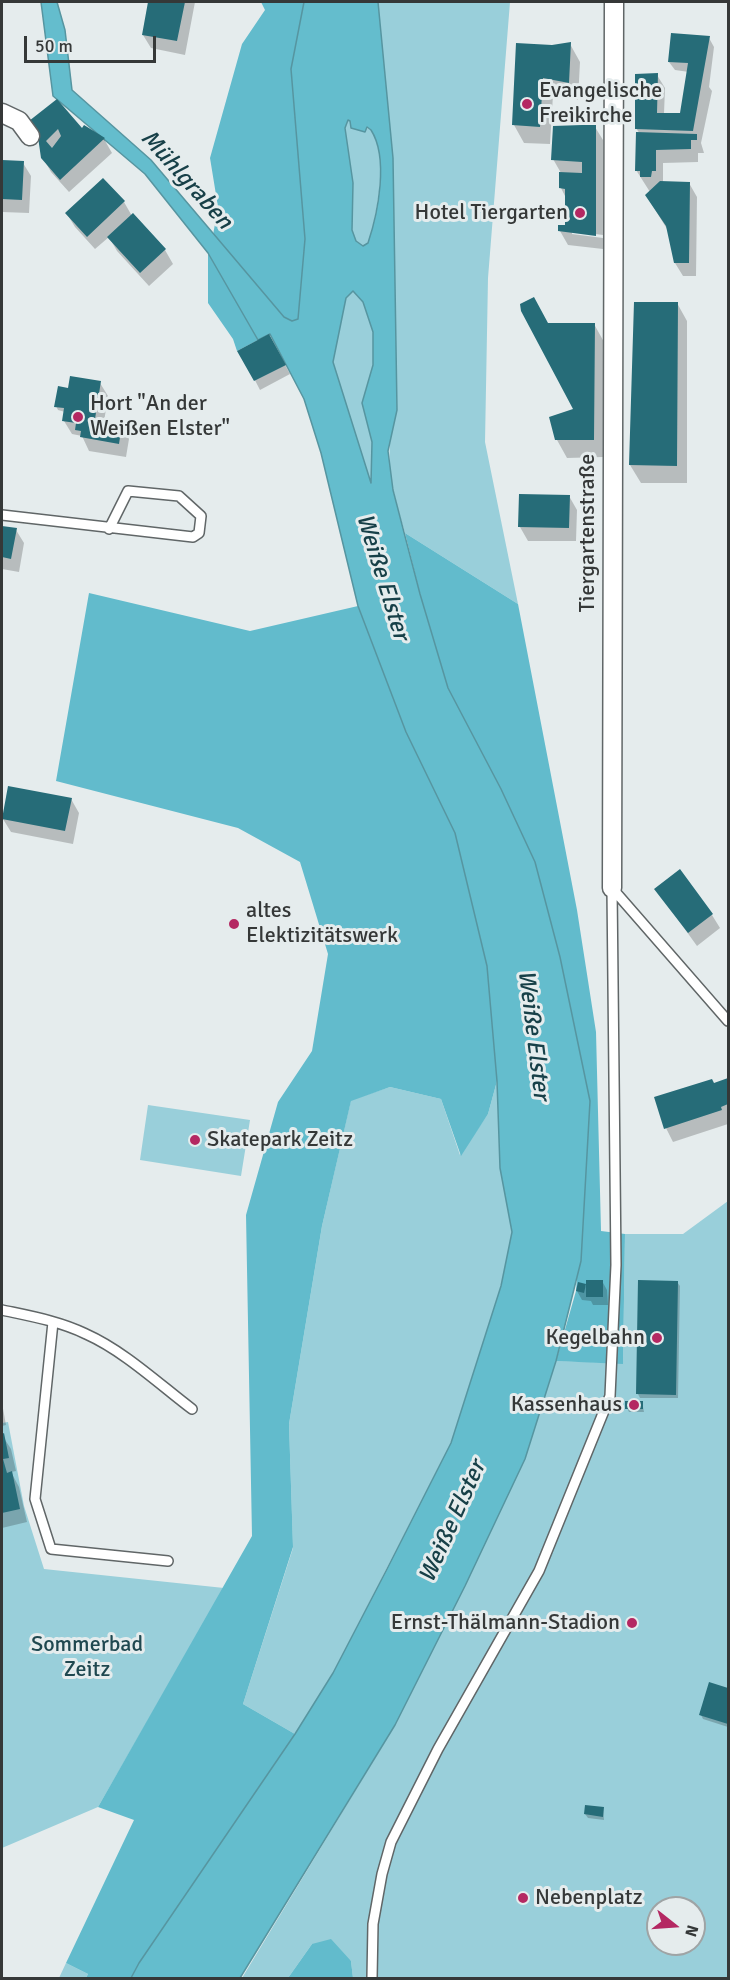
<!DOCTYPE html>
<meta charset="utf-8">
<style>
body{margin:0}
#map{position:relative;width:730px;height:1980px;overflow:hidden;background:#e5eced;font-family:Signika,sans-serif}
canvas{display:block}
.frame{position:absolute;inset:0;border:3px solid #353838;pointer-events:none}
.north{position:absolute;left:646px;top:1896px;width:60px;height:60px;box-sizing:border-box;background:#e5eced;border:2px solid #9fa4a5;border-radius:50%;rotate:107deg;font-size:16px;font-weight:700;line-height:24px;text-align:center;color:#353838}
.north::after{content:'';display:block;margin:auto;width:21px;height:27px;background:#b42862;clip-path:polygon(50% 0,100% 100%,50% 72%,0 100%)}
.scale{position:absolute;left:24px;top:36px;width:132px;height:27px;box-sizing:border-box;border:3px solid #353838;border-top:0;padding-left:8px;font-size:18px;line-height:21px;white-space:nowrap;color:#353838;-webkit-text-stroke:4px #e5eced;paint-order:stroke}
</style>
<div id="map">
<canvas width="730" height="1980"></canvas>
<div class="frame"></div>
<div class="north">N</div>
<div class="scale">50 m</div>
</div>
<script>
const context = document.querySelector('canvas').getContext('2d');
context.lineJoin = 'round';
function paint(path, color) { context.fillStyle = color; context.fill(path, 'evenodd'); }
function strokePath(path, color, width, dash) { context.strokeStyle = color; context.lineWidth = width; context.lineCap = dash ? 'butt' : 'round'; context.setLineDash(dash || []); context.stroke(path); }
function write(font, color, halo, rows, align = 'center') {
  context.font = font + ' Signika,sans-serif'; context.lineWidth = 6; context.setLineDash([]); context.textBaseline = 'middle'; context.strokeStyle = halo; context.fillStyle = color; for (const [text, x, y, turn = 0] of rows) {
    context.save(); context.translate(x, y); context.rotate((+turn || 0) * Math.PI / 180); context.textAlign = isNaN(turn) ? turn : align; if (halo) context.strokeText(text, 0, 0); context.fillText(text, 0, 0); context.restore();
  }
}
paint(new Path2D(`
 M378,2h132l-22,276 -3,164 33,162 -113,-71c-13,-46 -23,-75 -8,-123l-4,-252z
 M348,120l23,10c18,27 6,84 -3,114l-5,2 -7,-5 -4,-11 1,-47 -8,-55z
 M353,291l10,11 10,30v33l-11,38 10,39 -1,43 -38,-123 13,-64z
 M497,1081l3,87 12,64 -11,54 -50,157 -118,230 -38,61 -52,-30 50,-156 -4,-124 33,-198 29,-126 39,-13 51,12 19,56 28,-41z
 M148,1105l102,15 -9,56 -101,-16z
 M728,1201v777h-375l-2,-17 -39,-17 -24,34h-46l153,-253 130,-266 31,-98 67,2 2,-129h58zM658,1908h36v36h-36z
 M8,1422l16,84 20,63 180,19 -126,219 -96,41v-425z
 M66,1963l22,11 -2,4h-27z`), '#99cfda');
paint(new Path2D(`
 M261,2h43l-13,67 14,170 -7,80 -6,2 -8,-4 -71,-82 5,-28 -8,-49 32,-114 23,-34z
 M208,253l50,87 -21,11 -4,-12 -25,-36z
 M405,533l113,71 59,306 19,122 5,199 24,3 -2,130 -67,-3 20,-70 14,-190 -30,-144 -25,-95 -34,-73 -53,-101 -28,-94z
 M89,593l161,38 108,-25 48,126 49,101 32,133 10,115 -9,33 -27,42 -20,-57 -51,-12 -39,14 -29,125 -33,198 4,123 -50,157 52,30 -156,229 -8,15h-45l2,-4 -22,-11 68,-143 -36,-13 154,-271 -6,-321 32,-113 34,-51 16,-97 -28,-92 -62,-34 -182,-47z
 M331,1939l20,22 2,17h-65l24,-34z`), '#62bbcc');
const water = new Path2D(`
 M41,2h16l8,28 7,60 79,70 133,157 8,4 6,-2 7,-80 -14,-170 13,-67h74l15,156 4,252 -9,41 5,39 27,104 28,94 53,101 34,73 25,95 30,144 -9,160 -25,100 -31,98 -60,127 -70,139 -155,253h-109l8,-15 156,-229 38,-61 54,-104 64,-126 50,-157 11,-54 -12,-64 -3,-87 -10,-115 -32,-133 -49,-101 -48,-126 -37,-153 -17,-54 -34,-65 -12,6 -50,-87 -63,-79 -92,-78zM348,120l2,1 1,7 14,4 2,-5 4,3c18,28 7,83 -3,113l-5,3 -7,-5 -4,-11 1,-47 -8,-55zM353,291l10,11 10,30v33l-11,38 10,39 -1,41 -38,-121 13,-64z`);
paint(water, '#64bdcd');
strokePath(water, '#5695a0', 1.5);
paint(new Path2D(`
 M150,2h45l-10,53 -34,-7 -8,-13z
 M709,38l5,9 -5,40 3,4 -11,52 3,10h-6v9l-35,1v19l26,1 8,14 -1,79h-13l-8,-13 -3,-26 -26,-42 4,-3 -14,-22 4,-36 -4,-6 21,-53 8,13 -1,26h17l8,-42 -14,-2 -6,-8z
 M570,44l10,18 -2,38 -25,-5 -3,49 -26,-1 -10,-18 38,-78z
 M31,121l50,9 23,9 8,14 -43,39 -18,-20 -8,-14 -4,-23z
 M595,127l8,13v95l-31,-4v3l31,4v11l-35,-4 -8,-14 6,-4v-29l-5,-10v-15l-8,-14z
 M2,162l21,1 8,13 -2,37 -27,-1z
 M124,202l8,14 33,34 8,14 -24,22 -32,-35 -8,-14 -14,12 -20,-22 -8,-13z
 M635,303h42l10,18v162h-46l-11,-18z
 M594,324l10,18 -1,115 -36,1 -10,-18 18,-30 -27,-85z
 M269,336l21,38 -30,16 -20,-39z
 M100,383l8,13 -4,26 17,3 8,14 -3,18 -37,-6 -7,-15 -10,-2 -8,-13 1,-9 -7,-2 -2,-4 13,-16z
 M569,496l8,14 -1,31h-48l-8,-14z
 M2,528l14,2 8,13 -5,29 -17,-3z
 M71,799l8,14 -6,31 -62,-12 -8,-13z
 M656,889l56,26 8,13 -23,18z
 M728,1080v44l-55,18 -7,-14 48,-44z
 M602,1281l5,9 1,15h-15l-2,-4 -9,-1 -5,-9 8,-6 3,6z
 M677,1282l3,4 -2,112h-38l-2,-4z
 M642,1402l2,10h-15l-2,-4z
 M2,1403l4,22 -4,1z
 M2,1435l9,14 5,22 -5,1 8,15 8,35 -25,6z
 M710,1684l18,6v37l-25,-8 -2,-4z
 M603,1808l1,12 -16,-2 -3,-4z`), '#0003');
paint(new Path2D(`
 M148,2h37l-8,39 -35,-6z
 M671,33l39,3 -17,95 -58,-2v-55l23,-1 -1,40h23l8,-50 -20,-1z
 M571,42l-2,41 -26,-5 -3,49 -28,-2 4,-82 36,2z
 M57,99l25,29 2,-3 21,13 -45,42 -19,-22 -4,-28 -8,-9zM58,129l3,7 -9,12 -6,-7z
 M582,125h14v111l-38,-5v-6h7v-36l-6,-1v-16l23,1v-11l-31,-2 2,-34z
 M636,132l61,2v6h-6v9l-35,1v21h-4l-1,6h-11v-6h-5z
 M2,160l22,1 -2,39 -20,-1z
 M103,178l22,23 -38,36 -22,-24z
 M660,181l30,1 -1,81h-15l-8,-37 -21,-31z
 M133,213l33,36 -26,24 -33,-36z
 M534,297l14,26h47l-1,117h-39l-6,-23 24,-8 -52,-98 -1,-7z
 M634,302h44l-1,164 -48,-1z
 M269,334l17,31 -32,16 -17,-30z
 M70,376l31,5 -6,38 27,5 -3,20 -39,-7 1,-6 -6,-1 1,-7 -14,-2 2,-13 -10,-1 4,-21 10,2z
 M519,494l51,1 -1,33 -51,-1z
 M2,526l15,2 -6,31 -9,-2z
 M8,786l64,12 -7,33 -63,-12z
 M680,869l33,45 -25,19 -34,-44z
 M728,1078v26l-7,3 1,3 -58,19 -10,-32 58,-18 2,4z
 M586,1280h17v17h-17z
 M638,1280l40,1 -2,114 -40,-1z
 M578,1282l8,2 -2,9 -8,-2z
 M625,1401h18v8h-18z
 M4,1433l5,25 -6,1 4,14 5,-2 8,38 -18,4v-79z
 M709,1682l19,6v36l-29,-9z
 M585,1805l19,2 -1,10 -19,-3z`), '#266c78');
const service = new Path2D(`
 M2,515l191,22 6,-4 2,-17 -22,-20 -51,-5 -19,38
 M612,888l116,133
 M2,1310c28,6 57,11 84,24 38,17 73,50 106,75
 M53,1322l-18,177 16,50 117,12
 M372,1978l1,-54 9,-50 9,-32 47,-93 101,-178 71,-175 6,-131 -4,-377`);
const minor = new Path2D(`
 M2,113l17,8 11,15
 M612,888l2,-886`);
strokePath(service, '#606667', 12);
strokePath(minor, '#606667', 21);
strokePath(service, '#fff', 9);
strokePath(minor, '#fff', 18);
for (const [x, y, r, color] of [
 [527,104,6,"#b42862"],
 [580,213,6,"#b42862"],
 [78,417,6,"#b42862"],
 [234,924,6,"#b42862"],
 [195,1140,6,"#b42862"],
 [657,1338,6,"#b42862"],
 [634,1405,6,"#b42862"],
 [632,1623,6,"#b42862"],
 [523,1898,6,"#b42862"]
]) { const dot = new Path2D(); dot.arc(x, y, r, 0, 2 * Math.PI); context.fillStyle = color; context.fill(dot); strokePath(dot, '#e5eced', 2); }
write('22px', '#353838', '#e5eced', [
 ["Evangelische",539,91],
 ["Freikirche",539,116],
 ["Hotel Tiergarten",568,213,"right"],
 ["Hort \"An der",90,404],
 ["Weißen Elster\"",90,429],
 ["altes",246,911],
 ["Elektizitätswerk",246,936],
 ["Skatepark Zeitz",207,1140],
 ["Kegelbahn",645,1338,"right"],
 ["Kassenhaus",622,1405,"right"],
 ["Ernst-Thälmann-Stadion",620,1623,"right"],
 ["Nebenplatz",535,1898]
], 'left');
write('22px', '#353838', '#e5eced', [
 ["Tiergartenstraße",588,533,-90]
]);
write('22px', '#1f4850', '#e5eced', [
 ["Sommerbad",87,1645],
 ["Zeitz",87,1670]
]);
write('italic 24px', '#174048', '#e5eced', [
 ["Mühlgraben",186,180,48],
 ["Weiße Elster",382,577,73],
 ["Weiße Elster",533,1035,83],
 ["Weiße Elster",453,1522,-66]
]);
</script>
